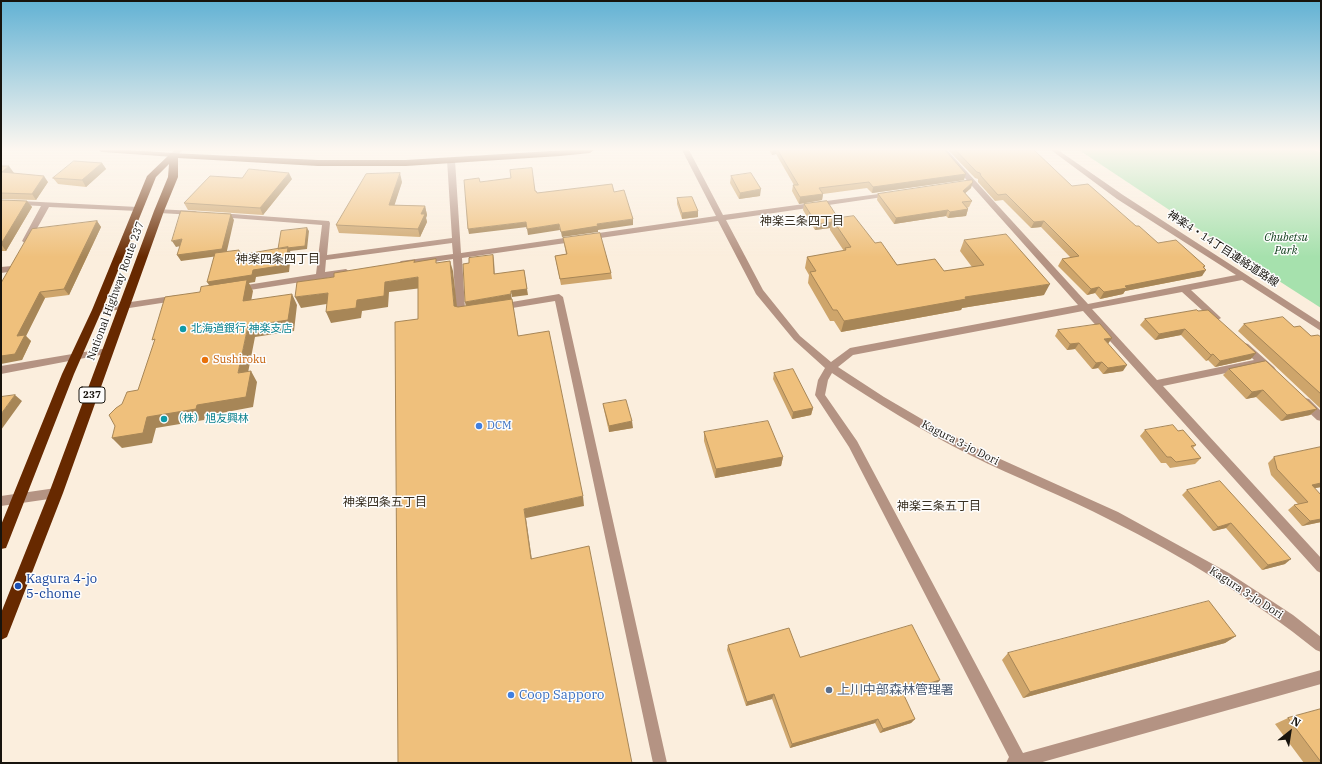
<!DOCTYPE html>
<meta charset="utf-8">
<style>
body{margin:0}
#map{position:relative;width:1322px;height:764px;overflow:hidden;background:#fbeedd;font-family:"IBM Plex Serif",serif}
canvas{display:block}
.frame{position:absolute;inset:0;border:2px solid #17130d;pointer-events:none}
.north{position:absolute;left:1270px;top:712px;width:40px;height:40px;-webkit-text-stroke:3px #fdfdfd;paint-order:stroke;rotate:30deg;font-size:11px;font-weight:700;line-height:16px;text-align:center;color:#17130d}
.north::after{content:'';display:block;margin:auto;width:14px;height:18px;background:#17130d;clip-path:polygon(50% 0,100% 100%,50% 72%,0 100%)}
</style>
<div id="map">
<canvas width="1322" height="764"></canvas>
<div class="frame"></div>
<div class="north">N</div>
</div>
<script>
const context = document.querySelector('canvas').getContext('2d');
context.lineJoin = 'round';
function paint(path, color) { context.fillStyle = color; context.fill(path, 'evenodd'); }
function strokePath(path, color, width, dash) { context.strokeStyle = color; context.lineWidth = width; context.lineCap = dash ? 'butt' : 'round'; context.setLineDash(dash || []); context.stroke(path); }
function write(font, color, halo, rows, align = 'center') {
  context.font = font + ' "IBM Plex Serif","Noto Sans JP",serif'; context.lineWidth = 3; context.setLineDash([]); context.textBaseline = 'middle'; context.strokeStyle = halo; context.fillStyle = color; for (const [text, x, y, turn = 0] of rows) {
    context.save(); context.translate(x, y); context.rotate((+turn || 0) * Math.PI / 180); context.textAlign = isNaN(turn) ? turn : align; if (halo) context.strokeText(text, 0, 0); context.fillText(text, 0, 0); context.restore();
  }
}
paint(new Path2D(`
 M1079,150h234l8,2v156l-126,-81z`), '#a6e1ad');
paint(new Path2D(`
 M174,150h8l-5,7h-3l-4,-2z
 M682,150h7l34,65 170,-23v4h-3l-164,24 37,70 37,46 31,26 19,-14 228,-43 -138,-155h7l141,154 148,-29 -119,-76 -66,-49h7l65,45 198,128v8l-79,-51 -51,10 28,26 2,2 -5,3 -3,-1 -31,-28 -90,17 65,71 97,-20 -14,-14 5,-3 3,1 26,23 2,3 -2,3 -3,1 -11,-8 -97,20 158,172v15l-4,-2 -234,-260 -230,44 -15,12 46,30 48,28 46,24 140,63 111,61 64,42 28,22v15l-5,-2c-63,-51 -134,-94 -206,-130 -46,-24 -94,-42 -140,-65 -48,-24 -93,-52 -138,-82l-4,7 -3,15 32,46 166,312 298,-83v14l-282,79h-33l3,-6 -160,-310 -34,-52 3,-15 7,-12 -31,-28 -38,-46 -38,-73 -256,37 3,51 6,1 2,2 -2,2 -10,2 -5,-3 -3,-54 -52,8 -4,-3 4,-3 52,-7 -1,-11 -126,17 -1,12 21,-3 4,3 -4,3 -109,17 -3,-1 -1,-2 1,-2 82,-13 6,-49 -103,-8 -4,-2 4,-2 110,8 1,2 -3,32 125,-17 -5,-78 4,-2 4,2 6,93 255,-37z
 M1,200l137,7 4,2 -4,2 -89,-4 -19,34 -4,3 -4,-3 19,-35 -40,-2z
 M156,209l39,2 4,2 -4,2 -36,-2h-3z
 M12,266l3,1 1,2 -1,2 -14,2v-6z
 M559,294l4,3 104,466h-14l-98,-462 -55,9 -5,-3 5,-3z
 M178,295l3,1 1,2 -1,2 -84,13 -5,-3 5,-3z
 M108,348l5,3 -2,2 -110,21v-8z
 M1305,398l4,1 12,12v10l-4,-1 -16,-15 -1,-3 1,-3z
 M56,488l4,2 2,3 -2,3 -4,2 -55,8v-10z`), '#b49383');
paint(new Path2D(`
 M98,150h31l45,3 4,2 -4,2 -72,-5z`), '#7d4629');
paint(new Path2D(`
 M567,150h27l-4,3 -30,3 -154,10h-88l-140,-8v19l-14,34 -101,282 -56,144 -6,3v-27l48,-120 105,-282 14,-34 1,-13 -13,13 -54,133 -28,64 -66,169 -2,5 -5,1v-24l61,-151 30,-64 55,-134 24,-23 147,7h88z`), '#672900');
paint(new Path2D(`
 M769,150h176l19,30 -92,13 -5,-5 -44,6 -1,6 -23,4 -7,-13 1,-6h1l-18,-31 -4,1z
 M948,150h86l38,36 64,40 22,17 47,23 -1,2 -2,8 -77,15 -2,3 -23,5 -5,-6 -8,2 -29,-29 4,-7 9,-1 -30,-31 -10,1 -28,-28 -8,1 -17,-19v-3l-3,-1z
 M102,163l4,6 -20,18 -28,-3 -5,-6z
 M1,166l13,7h-1l35,9 -12,18 -35,-1z
 M731,176l29,20 -21,3 -9,-16z
 M242,178l50,1 -29,36 -75,-5 -4,-7z
 M402,182l-8,23 31,1 2,9 -1,3 1,4 -7,15 -81,-4 -3,-8z
 M971,188l-6,5 7,8 -3,6 -2,1 1,1 -2,7 -18,2 -2,-2 -52,8 -17,-24 1,-6z
 M677,198l21,13v6l-16,2 -5,-15z
 M1,200l26,1 5,6 -26,44h-5z
 M804,204l34,14 37,25 22,22 47,6 28,-4 -12,-16 4,-11 80,55 -82,13 -1,2 -120,22 -7,-11h-4l-22,-38 1,-8 -4,-7 2,-11 37,-6 -14,-21v-2l-15,2 -12,-20z
 M97,221l4,6 -32,68 -24,3 -19,38 5,5 -9,19 -21,-77z
 M563,238l48,35 1,6 -51,6 -6,-29 11,-2z
 M1197,310l54,49 -36,8 -7,-7 -2,1 -25,-26 -26,5 -15,-15 5,-6z
 M1244,324l50,3 17,9 10,1v72l-83,-78z
 M1058,330l50,14 15,27 -20,3 -5,-6 -6,1 -17,-20 -8,1 -12,-14z
 M1229,369l88,40 -7,6 -29,6 -25,-24 -10,2 -23,-24z
 M774,373l39,35 -2,7 -19,4 -19,-40z
 M603,404l30,24 -24,4 -5,-22z
 M1145,430l33,1 18,14 -3,3 8,10 -6,6 -25,4 -4,-5h-5l-21,-27z
 M704,432l79,25 -2,9 -66,12 -11,-37z
 M1321,447v40l-6,1 6,34 -19,4 -14,-16 6,-5 4,-1 -27,-29 -3,-12 6,-6z
 M1187,490l98,74 -23,6 -36,-42 -13,3 -31,-36z
 M1236,636l-11,7 -202,55 -21,-38 6,-7z
 M728,645l72,12 136,28 -33,9 12,25 -4,4 -31,10 -5,-10 -85,25 -18,-49 -26,7 -19,-56z
 M1321,709v54h-17l-29,-39 13,-6z`), '#cea56b');
paint(new Path2D(`
 M773,150h4l-1,4 -4,1z
 M102,163l4,6 -20,18 -4,-7z
 M9,166l5,7 -7,5 -5,-6z
 M289,173l3,6 -29,36 -3,-7z
 M400,173l2,9 -10,31 -3,-8z
 M966,174l-2,6 -92,13 1,-6z
 M44,176l4,6 -12,18 -4,-6z
 M973,182l-2,6 -10,9 2,-6z
 M761,189l-1,7 -21,3 1,-6z
 M823,194l-1,6 -23,4 1,-7z
 M27,201l5,6 -26,44 -5,-7z
 M425,206l2,9 -1,3 1,4 -7,15 -2,-8 3,-15z
 M968,209l-2,7 -18,2 2,-6z
 M948,210l-2,6 -52,8 2,-6z
 M698,211v6l-16,2v-6z
 M231,214l3,6 -8,35 -45,6 -4,-6z
 M633,219v6l-35,5v2l-36,5 -1,-5 36,-8z
 M97,221l4,6 -32,68 -5,-6z
 M1044,221l-3,6 -10,1 3,-6z
 M526,222l1,5 -58,7 -1,-5z
 M832,222l-2,6 -15,2 2,-6z
 M559,224l1,6 -32,5 -1,-6z
 M307,228l2,3 -2,18 -17,2 1,3 -2,18 -33,5 -1,5 -6,1 4,8 -4,21 -38,-24 -4,-6 46,-12z
 M182,239l3,6 -9,2 -4,-6z
 M239,250l4,6 -5,-1z
 M493,255l1,5 1,20 -1,-6z
 M450,261l3,10 5,45 -4,-10z
 M1205,266l-3,5 4,-1 -4,6 -77,15 -2,3 -23,5 4,-7 21,-6z
 M524,270l4,25 -16,2 -1,-6z
 M418,277l4,11 -33,4 -1,15 -26,4 -1,7 -30,5 -5,-11 59,-30z
 M1050,284l-6,11 -82,13 -1,2 -120,22 3,-11 121,-24z
 M1099,287l-4,6 -8,2 4,-6z
 M40,292l5,6 -19,38 5,5 -9,19 -21,4v-8l16,-20z
 M328,293l5,10 -32,5 -6,-11z
 M292,294l5,11 -3,26 -39,6 -9,46 -8,-10 10,-47z
 M511,294l1,6 8,47 -2,-11 -52,-29 -1,-5z
 M1185,329l-4,6 -26,5 4,-6z
 M1112,338l-4,6 -4,-5z
 M1079,343l-4,6 -8,1 3,-6z
 M1256,353l-5,6 -36,8 5,-6z
 M1213,354l-5,6 -2,1 5,-6z
 M1102,362l-4,6 -6,1 4,-6z
 M1127,365l-4,6 -20,3 5,-6z
 M251,371l6,11 -4,25 -48,9 -1,4 -48,8 -4,15 -30,5 -10,-10 35,-21 50,-12z
 M1263,390l-7,7 -10,2 6,-7z
 M15,395l7,6 -21,29v-16z
 M813,408l-2,7 -19,4 1,-7z
 M1317,409l-7,6 -29,6 6,-6z
 M632,421l1,7 -24,4v-6z
 M783,457l-2,9 -66,12 1,-9z
 M1321,483v4l-16,3 7,-5z
 M583,496l1,10 -58,12 7,49 -2,-8 -7,-50z
 M1321,519v3l-19,4 8,-5z
 M1231,523l-5,5 -13,3 5,-4z
 M1291,559l-6,5 -23,6 6,-5z
 M1236,636l-11,7 -202,55 7,-6z
 M940,680l-4,5 -38,11 4,-5z
 M774,694l-2,5 -26,7 1,-4z
 M878,719l-3,4 -85,25 2,-4z
 M915,719l-4,4 -31,10 3,-4z`), '#a78657');
const building = new Path2D(`
 M778,150h167l21,24 -93,13 -4,-5 -50,6 4,6 -23,3 -7,-12h5z
 M956,150h78l38,36 16,-2 48,42h3l19,17 18,-3 29,26 -2,1 3,3 -81,16 2,2 -23,4 -5,-5 -8,2 -29,-30 17,-3 -35,-35 -10,1 -28,-28 -8,1 -17,-19 -1,-3 -3,-1z
 M74,161l28,2 -20,17 -29,-2z
 M1,166h8l-7,6 42,4 -12,18 -31,-1z
 M532,168l3,23h1l1,2 75,-9 2,8 10,-2 9,29 -36,5 1,2 -37,6 -2,-8 -32,5 -1,-7 -58,7 -4,-49 15,-2 1,4 31,-4 -1,-8z
 M249,169l40,4 -29,35 -76,-5 26,-27 32,2z
 M400,173l-11,32 36,1 -4,8h4l-7,15 -82,-4 30,-51z
 M751,173l10,16 -21,4 -9,-17z
 M972,180l1,2 -10,9 9,10 -10,1 6,7 -18,3 -2,-2 -52,8 -18,-24z
 M692,197l6,14 -16,2 -5,-15z
 M1,200l26,1 -26,43z
 M827,201l11,17 -6,1v3l-15,2 -13,-20z
 M181,211l50,3 -9,35 -45,6 5,-16 -10,2z
 M854,216l21,27 6,-1 16,23 38,-6 9,12 40,-6 -20,-25 42,-6 44,50 -85,13 1,2 -122,22 -7,-11h-4l-23,-38 6,-1 -9,-14 39,-7 -1,-2 6,-1 -19,-28z
 M97,221l-33,68 -24,3 -23,44 8,-1 -10,19 -14,2v-73l31,-54z
 M307,228l-2,18 -27,3 3,-18z
 M600,233l11,40 -51,6 -5,-23 12,-2 -4,-16z
 M288,247l-2,18 -33,5 -1,5 -45,7 8,-29 24,-3 -1,5z
 M493,255l1,19 30,-4 3,19 -16,2v3l-46,8 -2,-38 6,-1v-5z
 M436,259v4l14,-2 4,45 4,1 54,-8 6,37 31,-5 34,165 -59,13 7,50 58,-13 43,217h-234l-3,-441 23,-3v-42l-33,5 -1,14 -27,4 -1,8 -30,4 2,-19 -33,4 2,-15 37,-5v-4l81,-13 -1,2z
 M247,280l-4,21 49,-7 -4,26 -40,6 -10,47 13,-2 -5,26 -49,8 -1,4 -49,8 -4,16 -31,5 3,-12 -6,-11 7,-7 6,-4 5,-12 11,-2 17,-51 -3,1 13,-43 35,-5 1,-5z
 M1197,310l1,1 10,-1 48,43 -36,8 -7,-7 -2,1 -26,-26 -26,5 -14,-15z
 M1283,317l11,10 6,-1 11,10 7,-1 3,2v57l-77,-70z
 M1100,324l12,14 -8,1 23,26 -19,3 -6,-6 -6,1 -17,-20 -9,1 -12,-14z
 M1266,361l51,48 -30,6 -24,-25 -11,2 -23,-23z
 M793,369l20,39 -20,4 -19,-39z
 M15,395l-14,19v-17z
 M626,400l6,21 -23,5 -6,-22z
 M768,421l15,36 -67,12 -12,-37z
 M1173,425l5,6 5,-1 13,15 -5,1 10,12 -25,4 -5,-5h-4l-22,-27z
 M1321,447v36l-9,2 9,10v24l-11,2 -16,-16 14,-3 -31,-33 -3,-12z
 M1220,481l71,78 -23,6 -37,-42 -13,4 -31,-37z
 M1209,601l27,35 -206,56 -22,-39z
 M912,625l28,55 -38,11 13,28 -32,10 -5,-10 -86,25 -18,-50 -27,8 -19,-57 61,-17 11,29z
 M1321,709v53l-33,-44z`);
paint(building, '#efc07c');
strokePath(building, '#a78657', 1);
const sky = context.createLinearGradient(0, 0, 0, 257);
sky.addColorStop(0, '#62b2d4');
sky.addColorStop(0.58, '#fdf7f0');
sky.addColorStop(1, '#fdf7f000');
context.fillStyle = sky;
context.fillRect(0, 0, 1322, 257);
for (const [x, y, r, color] of [
 [183,329,4,"#0f9aa8"],
 [205,360,4,"#e8710a"],
 [164,419,4,"#0f9aa8"],
 [479,426,4,"#3f7fe0"],
 [18,586,4,"#1a4fb4"],
 [829,690,4,"#5c6f8a"],
 [511,695,4,"#3f7fe0"]
]) { const dot = new Path2D(); dot.arc(x, y, r, 0, 2 * Math.PI); context.fillStyle = color; context.fill(dot); strokePath(dot, '#fdfdfd', 1.5); }
for (const [x, y, w] of [
 [92,395,26]
]) { const box = new Path2D(); box.roundRect(x - w / 2, y - 8, w, 16, 3); context.fillStyle = '#fdfdfd'; context.fill(box); strokePath(box, '#17130d', 1); }
write('bold 10px', '#17130d', null, [
 ["237",92,395]
]);
write('italic 11px', '#083714', '#fdfdfd', [
 ["Chubetsu",1286,238],
 ["Park",1286,251]
]);
write('11px', '#17130d', '#fdfdfd', [
 ["神楽4・14丁目連絡道路線",1223,249,33],
 ["National Highway Route 237",116,291,-70],
 ["Kagura 3-jo Dori",960,443,27],
 ["Kagura 3-jo Dori",1246,593,33]
]);
write('11px', '#0d838f', '#fdfdfd', [
 ["北海道銀行 神楽支店",191,329],
 ["（株）旭友興林",172,419]
], 'left');
write('11px', '#c56008', '#fdfdfd', [
 ["Sushiroku",213,360]
], 'left');
write('11px', '#366cbe', '#fdfdfd', [
 ["DCM",487,426]
], 'left');
write('12px', '#382f21', '#fdfdfd', [
 ["神楽三条四丁目",802,222],
 ["神楽四条四丁目",278,260],
 ["神楽四条五丁目",385,503],
 ["神楽三条五丁目",939,507]
]);
write('13px', '#164399', '#fdfdfd', [
 ["Kagura 4-jo",26,579],
 ["5-chome",26,594]
], 'left');
write('13px', '#4e5e75', '#fdfdfd', [
 ["上川中部森林管理署",837,690]
], 'left');
write('13px', '#366cbe', '#fdfdfd', [
 ["Coop Sapporo",519,695]
], 'left');
</script>
